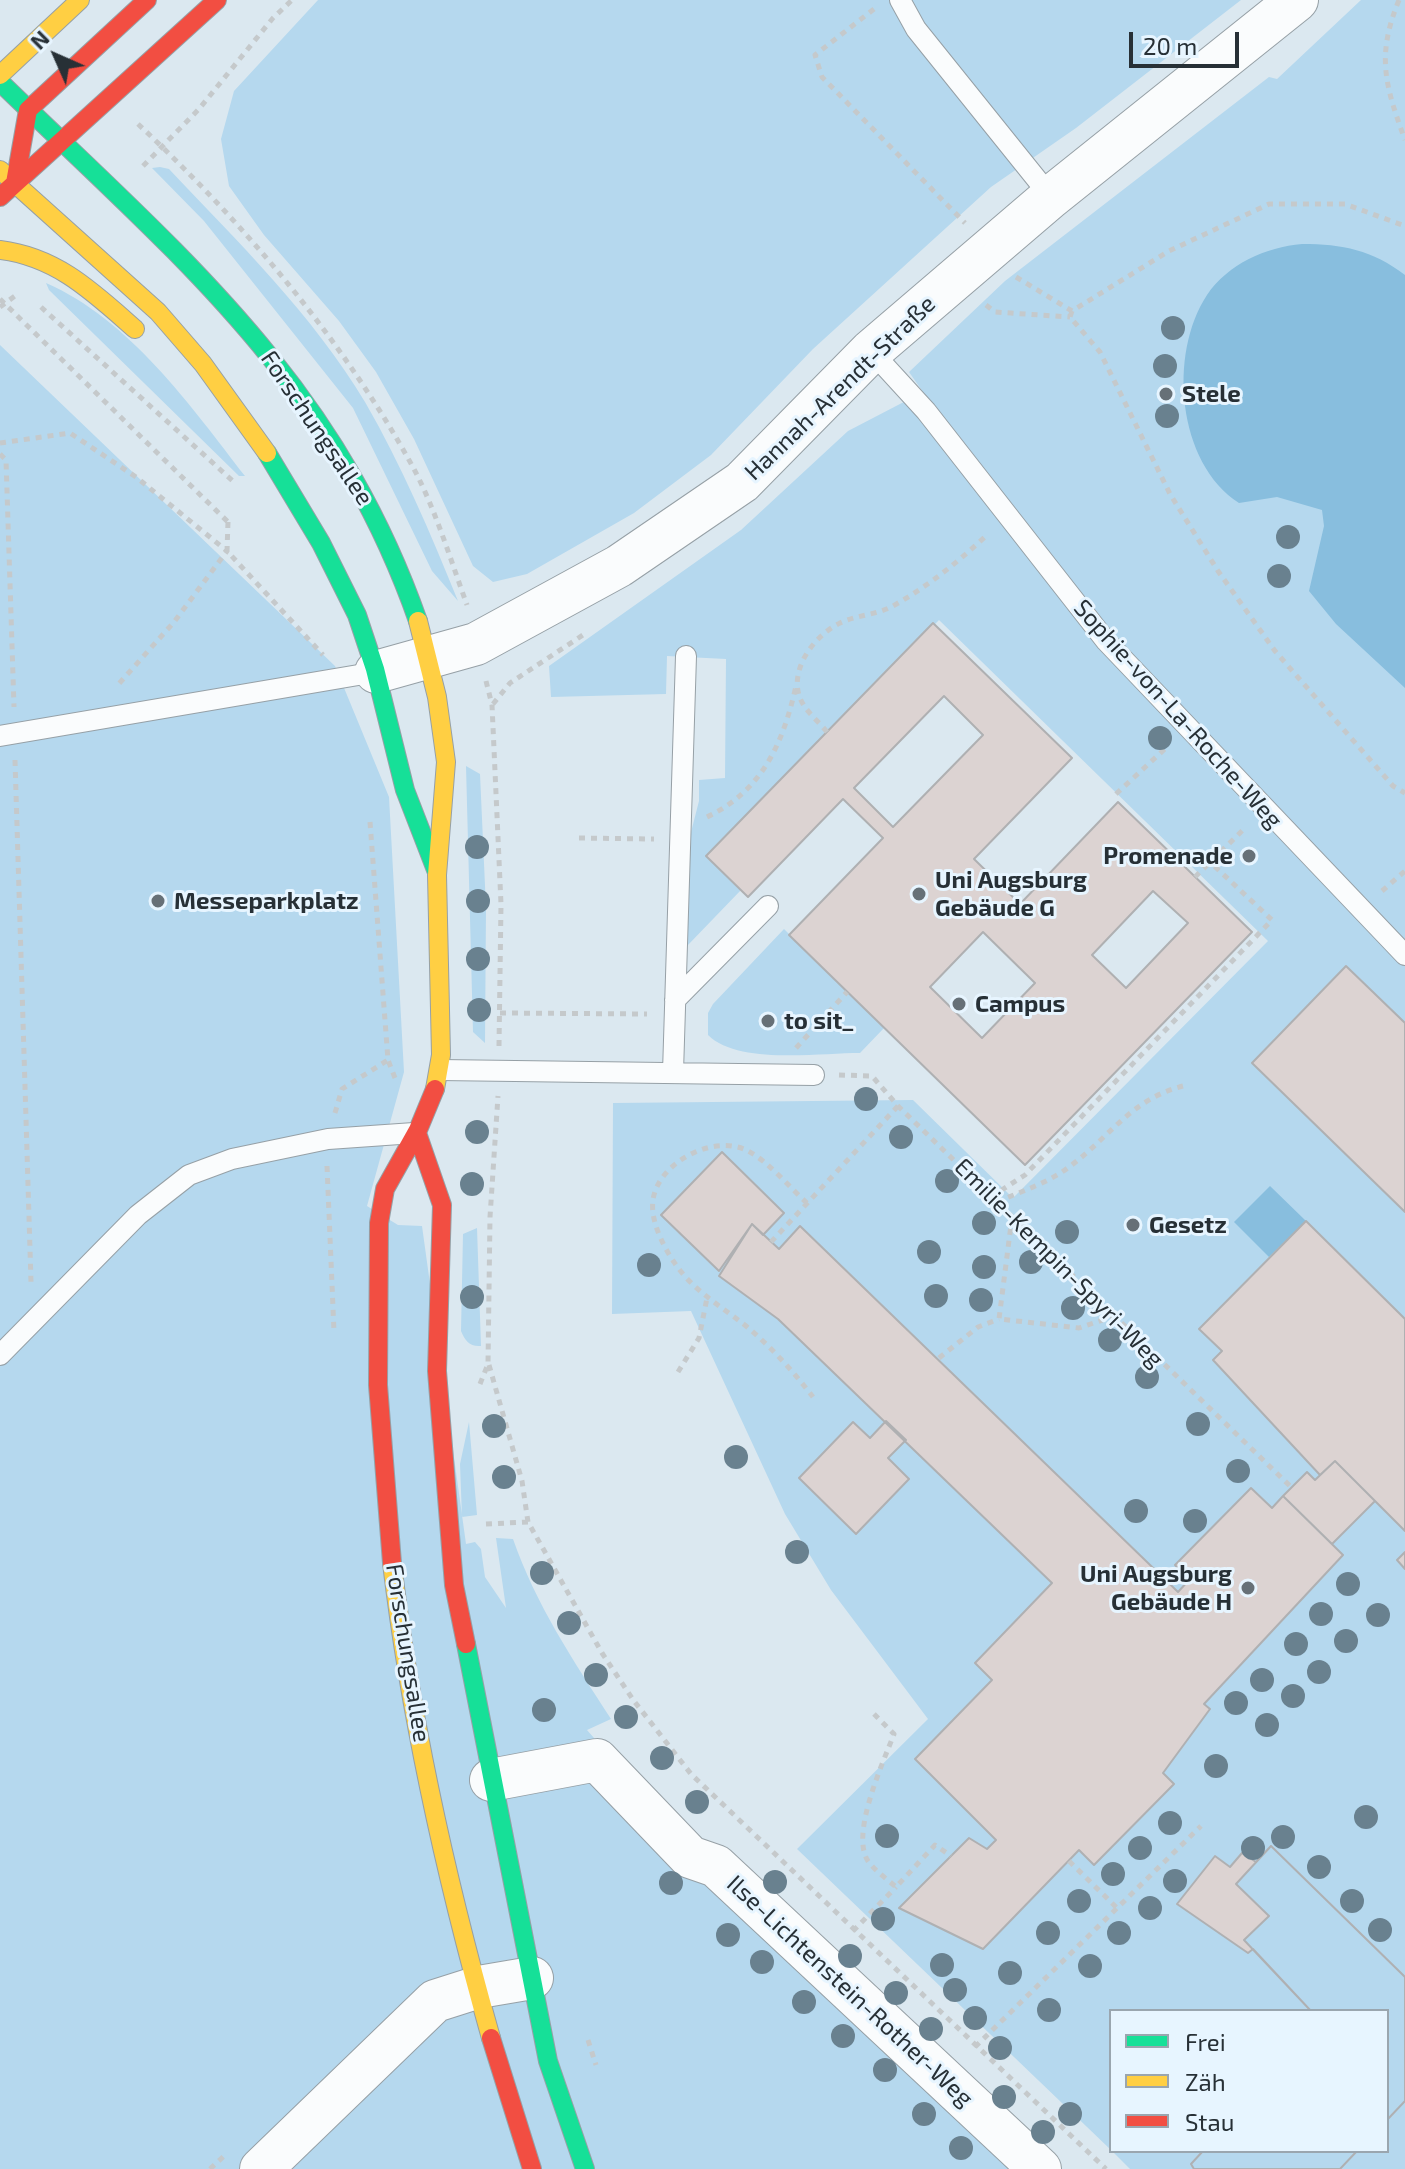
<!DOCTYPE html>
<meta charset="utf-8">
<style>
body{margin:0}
#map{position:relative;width:1405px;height:2169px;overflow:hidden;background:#dbe8f0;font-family:"Exo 2",sans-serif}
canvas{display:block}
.legend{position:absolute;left:1109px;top:2009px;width:280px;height:144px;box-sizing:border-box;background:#e7f5ff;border:2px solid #9aa6af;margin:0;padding:10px 14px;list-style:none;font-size:24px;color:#273036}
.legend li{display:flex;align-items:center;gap:16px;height:40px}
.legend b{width:40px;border:2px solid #9aa6af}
.north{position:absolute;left:16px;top:16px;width:80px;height:80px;-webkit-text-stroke:6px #e7f5ff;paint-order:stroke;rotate:315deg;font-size:22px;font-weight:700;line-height:32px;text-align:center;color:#273036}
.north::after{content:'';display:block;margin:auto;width:28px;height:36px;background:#273036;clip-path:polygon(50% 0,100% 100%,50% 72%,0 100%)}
.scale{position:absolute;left:1129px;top:32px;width:110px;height:36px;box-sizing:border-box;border:4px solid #273036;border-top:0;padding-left:10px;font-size:24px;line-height:28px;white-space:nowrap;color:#273036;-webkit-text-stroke:6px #e7f5ff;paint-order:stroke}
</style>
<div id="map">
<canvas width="1405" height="2169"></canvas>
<ul class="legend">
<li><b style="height:10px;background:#16e098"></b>Frei</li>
<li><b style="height:10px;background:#ffcf43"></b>Zäh</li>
<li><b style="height:10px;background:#f24e42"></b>Stau</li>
</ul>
<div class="north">N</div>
<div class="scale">20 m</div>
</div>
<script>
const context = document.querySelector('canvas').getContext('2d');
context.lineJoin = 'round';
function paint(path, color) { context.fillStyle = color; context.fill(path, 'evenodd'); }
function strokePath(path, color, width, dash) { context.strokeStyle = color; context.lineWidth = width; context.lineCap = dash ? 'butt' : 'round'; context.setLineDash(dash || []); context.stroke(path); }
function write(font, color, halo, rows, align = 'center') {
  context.font = font + ' "Exo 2",sans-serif'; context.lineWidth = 6; context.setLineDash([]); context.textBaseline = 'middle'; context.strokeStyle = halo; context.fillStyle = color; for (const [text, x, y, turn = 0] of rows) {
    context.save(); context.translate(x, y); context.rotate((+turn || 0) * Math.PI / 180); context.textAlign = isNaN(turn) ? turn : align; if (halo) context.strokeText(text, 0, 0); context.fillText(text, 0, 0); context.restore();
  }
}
paint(new Path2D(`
 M318,0h923l-165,128 -85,59 -178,162 -102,106 -77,58 -107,61 -34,8 -20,-16 -59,-127 -38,-67 -37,-51 -75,-86 -35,-49 -8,-47 13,-48z
 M1361,0h44v2169h-275l-18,-18h275v-140h-276v139l-314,-301 131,-130 -97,-129 -46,-76 -94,-203 -79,3 1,-211 300,-3 100,98 255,-257 -329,-321 -232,236 34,34 -54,56 2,-106 10,-39v-21l26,-2 1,-119 -59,-3 -1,38 -115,3 -2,-31 192,-136 107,-99 75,-39 -14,-20 96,-91 264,-204 8,2z
 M160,167l9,2c69,73 144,146 196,233 37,64 65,130 93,199l-26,-30 -79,-163 -149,-187 -52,-53z
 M46,283c83,36 145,123 199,193h-6l-190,-186z
 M0,345l335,321 54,131 15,275 -37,134 31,19 24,1 44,318 9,-2 6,7 4,28 21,31 -10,-70 17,1c23,66 60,121 98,180l-24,11 61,70 392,369h-1040z
 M466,766l14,8 6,134 -1,135 -12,-11z
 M784,929l100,99 -24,25c-41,0 -122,12 -152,-18v-22l5,-9z
 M477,1228l4,118c-11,1 -16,-5 -20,-15l2,-97z
 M469,1422l8,93 -15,2 -2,-53z`), '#b5d8ee');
paint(new Path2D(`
 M1302,244c41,0 70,6 103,31v413l-69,-64 -27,-33 15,-65 -2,-16 -45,-13 -38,6c-62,-40 -71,-149 -32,-208 21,-31 59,-48 95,-51z
 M1270,1186l36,35 -37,36 -35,-35z`), '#88bede');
const building = new Path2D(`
 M933,623l139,135 -98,101 46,45 98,-102 134,130 -227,233 -236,-230 94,-97 -40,-39 -95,98 -42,-41zM944,696l39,39 -90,92 -39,-39zM1153,891l35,32 -62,65 -34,-33zM983,932l52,51 -53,55 -52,-51z
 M1346,966l59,57v189l-153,-149z
 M722,1152l62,61 -21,22 -11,-11 -33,47 -58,-56z
 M1306,1221l99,98v212l-70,-70 -15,14 -107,-115 9,-9 -23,-22z
 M752,1224l27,25 21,-23 378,366 11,-12 -14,-15 76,-77 21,20 11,-12 60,59 -139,149 6,5 -47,64 11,11 -80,81 -15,-15 -96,99 -84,-41 70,-70 18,11 9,-9 -81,-81 77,-79 -17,-17 77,-80 -274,-264 -59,-43z
 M886,1421l20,19 -18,18 21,21 -53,55 -57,-56 54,-56 17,16z
 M1335,1461l40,40 -43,43 -49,-48 24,-24 8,8z
 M1405,1552v17l-8,-9z
 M1271,1846l134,131v124l-18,19v-109h-76l-58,-62 -5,4 -71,-49 38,-48 15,11 12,-14 14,9z
 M1271,1846l134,131v124l-18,19v-109h-76l-67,-71 25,-24 -33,-32z
 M1203,2151h154l-17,18h-146l-3,-5z
 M1203,2151h154l-17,18h-146l-3,-5z`);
paint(building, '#dcd3d2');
strokePath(building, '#afb0b2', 2);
const lane = new Path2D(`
 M900,0l16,29 135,168
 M871,351l55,60 180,230 299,314
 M0,736l376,-64
 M675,1000l93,-94
 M440,1070l374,5
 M673,1072l13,-416
 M0,1355l138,-140 51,-40 43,-16 96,-20 86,-6`);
const street = new Path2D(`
 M376,672l100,-28 143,-78 123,-84 129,-131 180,-154 246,-197
 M491,1780l106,-20 93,97 26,9 324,303
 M261,2169l174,-168 44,-14 53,-9`);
const fast = new Path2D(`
 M0,82c177,172 333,297 418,539
 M267,453l54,90 36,72 18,54 30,121 31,80
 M466,1644l82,417 37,108`);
const slow = new Path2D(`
 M0,75l80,-75
 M0,170l158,142 45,52 64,89
 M0,250c57,7 93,42 135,79
 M418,621l19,76 9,65 -9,113 4,180 -6,34
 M392,1563c19,161 55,319 99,475`);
const jam = new Path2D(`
 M15,183l13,-73 119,-110
 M0,197l217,-197
 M417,1133l25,72 -5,166 17,214 12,59
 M392,1563l-14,-178 1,-162 6,-34 33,-59 17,-41
 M491,2038l41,131`);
strokePath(lane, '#96a0a6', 22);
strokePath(street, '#96a0a6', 44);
strokePath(fast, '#96a0a6', 20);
strokePath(slow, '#96a0a6', 20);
strokePath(jam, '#96a0a6', 20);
strokePath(new Path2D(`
 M1399,0c-23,56 -14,85 6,140
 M874,9l-59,46 7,22 143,146
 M138,124c106,99 206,217 276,345 22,42 37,92 53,136
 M143,166l56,-57 74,-91 19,-18
 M1016,277l56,34 97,-60 100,-47h76l60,22
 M986,305l9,7 75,5
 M0,307l19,-14
 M41,307l194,176
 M1072,311l-2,6 30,35 70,142 48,77 57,80 118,135 12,7
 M0,443l70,-10 66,44 91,74 -53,71 -58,65
 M0,454l6,6 8,247
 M228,522l-1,29 96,104
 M486,681l6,24 9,199 -2,142
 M493,704l17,-21 76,-50
 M827,732c-7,-9 -18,-18 -24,-28 -18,-30 10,-68 37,-81 17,-8 36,-8 53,-17 35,-20 64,-43 94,-71
 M15,760l16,522
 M1116,794l52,-48
 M707,817c56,-27 76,-74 89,-131
 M370,822l18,238 7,18
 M579,838l75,1
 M1195,877l51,-50
 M1382,891l23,-20
 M500,1013l147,1
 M796,1048l51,-56
 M839,1075l33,1 26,30 393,381
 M335,1113l7,-24 46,-29
 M327,1166l7,166
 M991,1197l34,-22 247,-255 -62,-58
 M997,1202c25,-11 51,-19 72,-35 40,-29 62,-68 114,-81
 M807,1203c-18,-16 -38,-41 -59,-52 -33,-18 -90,11 -95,49 -3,20 10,46 21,62 18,28 47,44 72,64 25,21 47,45 67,71
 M1012,1217l-13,102 80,9 35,-12
 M771,1242l127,-136
 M939,1358l39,-31 21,-8
 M489,1365l33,116 6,41
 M678,1372l21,-34 8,-40
 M480,1384l8,-20 2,-147 8,-121
 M486,1524l42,-2 74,131 32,48 57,73 415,395
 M874,1714l20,20c-11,29 -44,100 -26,127 7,10 19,18 28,26l39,-42 16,11
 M1069,1861l48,47
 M853,1931l43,-44
 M588,2040l8,25
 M975,2047l226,-221
 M210,2169l14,-13`), '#c5c9cb', 5, [6, 6]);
strokePath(lane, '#fafcfd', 20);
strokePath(street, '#fafcfd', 42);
strokePath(fast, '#16e098', 18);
strokePath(slow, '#ffcf43', 18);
strokePath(jam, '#f24e42', 18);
strokePath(new Path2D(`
 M0,299l228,223`), '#c5c9cb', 5, [6, 6]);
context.fillStyle = '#69818f';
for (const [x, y] of [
 [1173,328],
 [1165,366],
 [1167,416],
 [1288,537],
 [1279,576],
 [1160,738],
 [477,847],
 [478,901],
 [478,959],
 [479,1010],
 [866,1099],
 [477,1132],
 [901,1137],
 [947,1181],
 [472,1184],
 [984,1223],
 [1067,1232],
 [929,1252],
 [1031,1262],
 [649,1265],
 [984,1267],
 [936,1296],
 [472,1297],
 [981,1300],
 [1073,1308],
 [1110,1340],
 [1147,1377],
 [1198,1424],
 [494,1426],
 [736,1457],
 [1238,1471],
 [504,1477],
 [1136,1511],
 [1195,1521],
 [797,1552],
 [542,1573],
 [1348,1584],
 [1321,1614],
 [1378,1615],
 [569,1623],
 [1346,1641],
 [1296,1644],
 [1319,1672],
 [596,1675],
 [1262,1680],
 [1293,1696],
 [1236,1703],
 [544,1710],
 [626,1717],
 [1267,1725],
 [662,1758],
 [1216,1766],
 [697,1802],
 [1366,1817],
 [1170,1823],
 [887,1836],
 [1283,1837],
 [1140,1848],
 [1253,1848],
 [1319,1867],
 [1113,1874],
 [1175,1881],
 [775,1882],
 [671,1883],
 [1079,1901],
 [1352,1901],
 [1150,1908],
 [883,1919],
 [1380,1930],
 [1048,1933],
 [1119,1933],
 [728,1935],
 [850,1956],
 [762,1962],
 [942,1965],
 [1090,1966],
 [1010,1973],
 [955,1990],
 [896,1993],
 [804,2002],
 [1049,2010],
 [975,2018],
 [931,2029],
 [843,2036],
 [1000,2048],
 [885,2070],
 [1004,2097],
 [924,2114],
 [1070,2114],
 [1043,2132],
 [961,2148]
]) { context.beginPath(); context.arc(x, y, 12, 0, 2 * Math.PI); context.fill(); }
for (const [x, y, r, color] of [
 [1166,394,8,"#667077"],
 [1249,856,8,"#667077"],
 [919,894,8,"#667077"],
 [158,901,8,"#667077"],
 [959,1004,8,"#667077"],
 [768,1021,8,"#667077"],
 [1133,1225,8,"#667077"],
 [1248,1588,8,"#667077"]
]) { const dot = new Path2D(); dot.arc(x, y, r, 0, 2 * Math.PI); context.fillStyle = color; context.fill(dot); strokePath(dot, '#e7f5ff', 3); }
write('24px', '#273036', '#e7f5ff', [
 ["Hannah-Arendt-Straße",840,388,-44],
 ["Forschungsallee",317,428,56],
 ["Sophie-von-La-Roche-Weg",1178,714,48],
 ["Emilie-Kempin-Spyri-Weg",1059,1263,45],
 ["Forschungsallee",408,1653,81],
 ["Ilse-Lichtenstein-Rother-Weg",850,1991,43]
]);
write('bold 24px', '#273036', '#e7f5ff', [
 ["Stele",1182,394],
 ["Promenade",1233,856,"right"],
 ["Uni Augsburg",935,880],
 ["Gebäude G",935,908],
 ["Messeparkplatz",174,901],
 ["Campus",975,1004],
 ["to sit_",784,1021],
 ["Gesetz",1149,1225],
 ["Uni Augsburg",1232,1574,"right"],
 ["Gebäude H",1232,1602,"right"]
], 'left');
</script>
